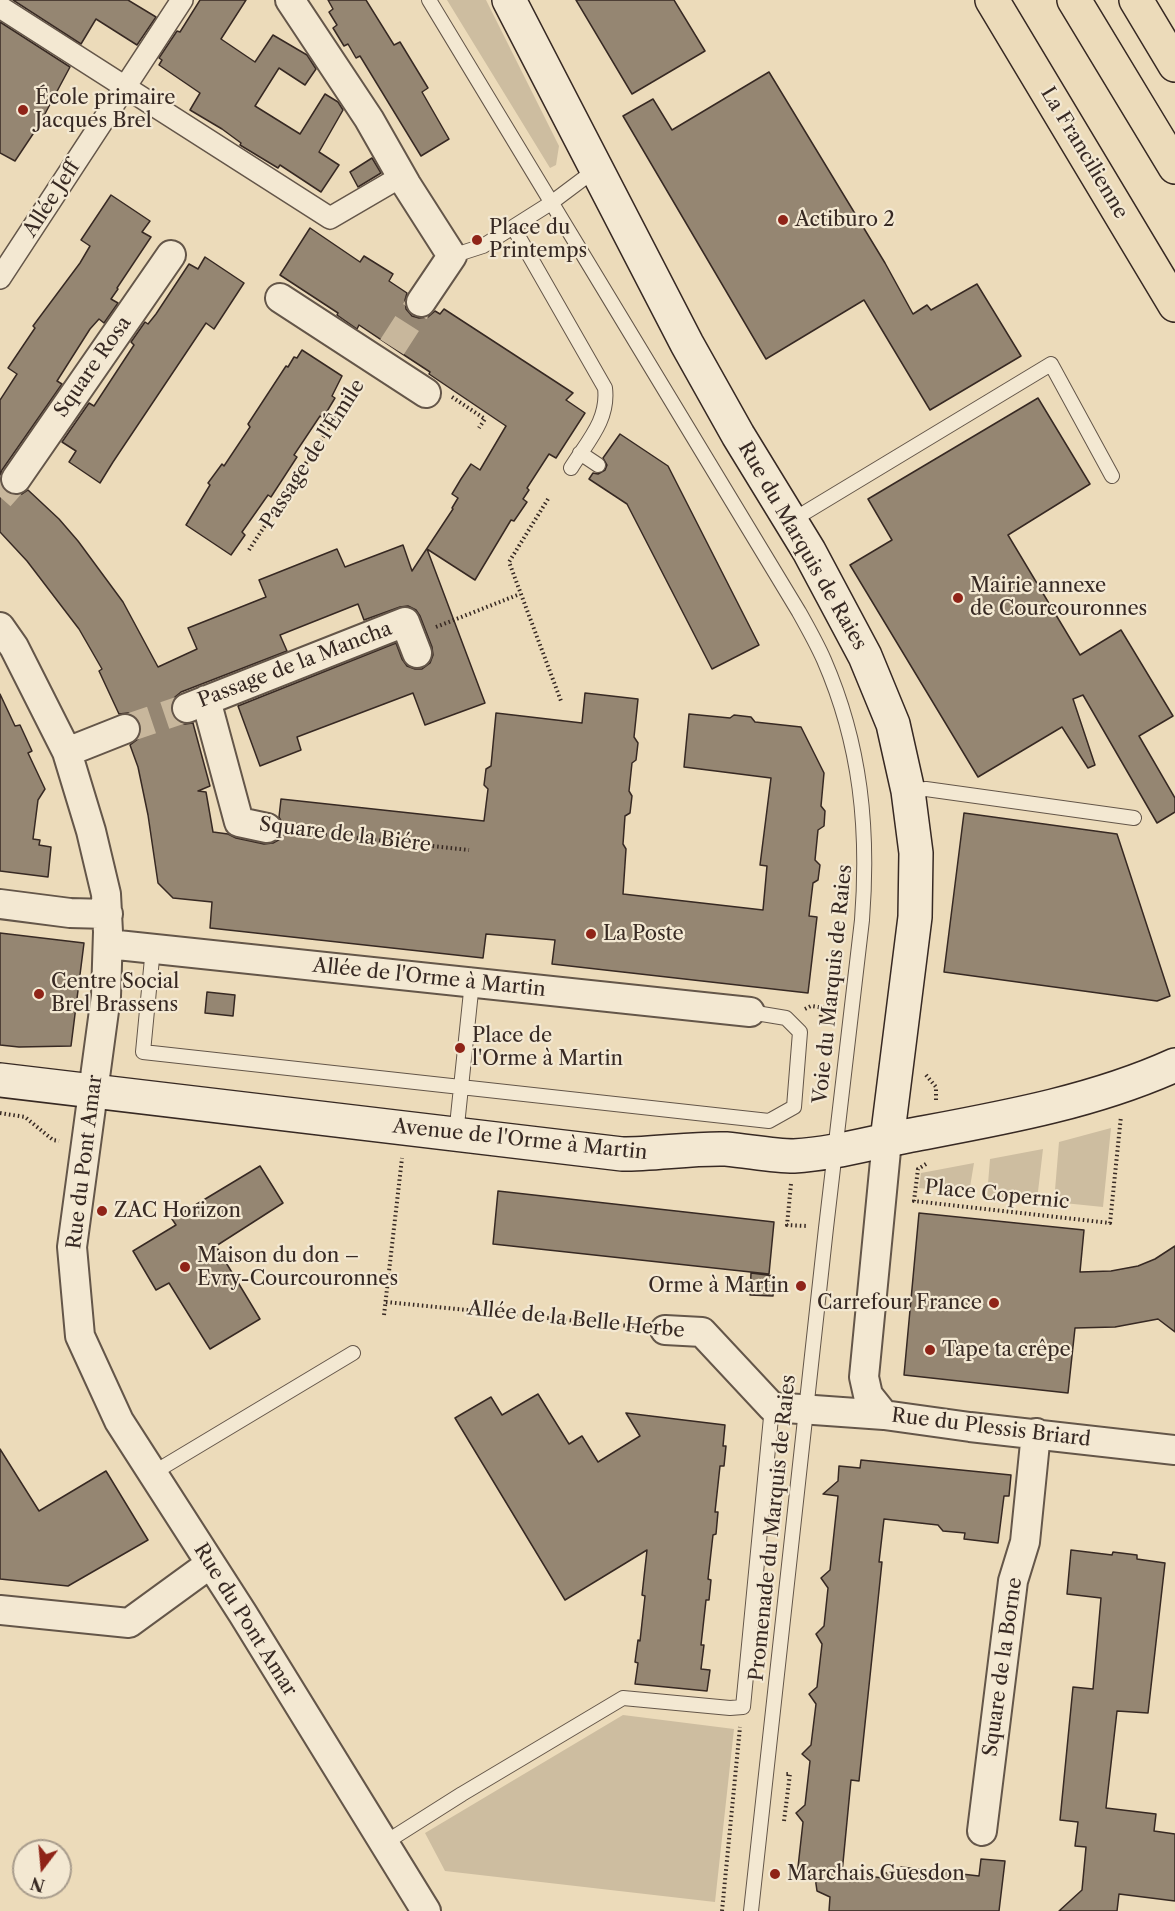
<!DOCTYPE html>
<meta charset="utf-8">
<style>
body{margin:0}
#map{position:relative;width:1175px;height:1911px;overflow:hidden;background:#ecdbba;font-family:"Libre Caslon Text",serif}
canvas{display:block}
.north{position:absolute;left:12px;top:1839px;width:60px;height:60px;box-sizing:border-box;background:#f3e8d2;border:2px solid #a89c8c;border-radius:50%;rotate:196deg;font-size:16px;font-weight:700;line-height:24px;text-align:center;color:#372923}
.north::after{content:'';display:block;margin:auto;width:21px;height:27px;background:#8f2418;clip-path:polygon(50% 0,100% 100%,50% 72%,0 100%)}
</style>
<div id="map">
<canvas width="1175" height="1911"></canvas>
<div class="north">N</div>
</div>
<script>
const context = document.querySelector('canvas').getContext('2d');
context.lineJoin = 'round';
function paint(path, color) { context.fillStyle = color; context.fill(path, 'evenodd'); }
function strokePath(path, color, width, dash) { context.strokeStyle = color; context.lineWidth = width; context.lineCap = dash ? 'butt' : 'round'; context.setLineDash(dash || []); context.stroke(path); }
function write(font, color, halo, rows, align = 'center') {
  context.font = font + ' "Libre Caslon Text",serif'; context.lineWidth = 4.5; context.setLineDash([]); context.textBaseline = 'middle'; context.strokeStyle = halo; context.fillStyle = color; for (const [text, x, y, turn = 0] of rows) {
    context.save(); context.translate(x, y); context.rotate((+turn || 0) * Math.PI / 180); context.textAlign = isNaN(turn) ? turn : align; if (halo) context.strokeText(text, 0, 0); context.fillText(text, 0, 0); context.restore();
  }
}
paint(new Path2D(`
 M447,0h39l73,146 -3,19 -6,3z
 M1111,1128l-8,79 -49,-5 5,-60z
 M1043,1149l-6,51 -50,-4 3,-37z
 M974,1163l-5,30 -50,-5 2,-15z
 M623,1715l111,14 -19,173 -270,-31 -20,-38z`), '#cdbda0');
const building = new Path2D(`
 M13,0h115l28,17 -19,28 -41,-26 -15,25z
 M200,0h46l-25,39 34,23 18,-27 34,20 9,14 -11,16 -26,-17 -24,38 45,28 25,-40 13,8 5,8 -24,42 20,13 -18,27 -41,-27 -2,3 -38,-23 1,-2 -19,-14 -32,-19 10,-17 -41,-28 3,-5 -3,-2 18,-27 3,1z
 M328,0h38l28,45 6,-3 28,46 -6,4 27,47 -28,17 -61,-100 -4,2 -8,-14 -4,2 -11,-18 4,-3 -8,-13 4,-3z
 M576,0h98l31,51 -73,43z
 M0,22l70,45 -31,58 -24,36 -15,-8z
 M769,72l116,191 28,51 14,-9 4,5 46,-26 44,72 -91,54 -66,-110 -98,59 -143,-243 30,-17 19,31z
 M372,158l9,15 -23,14 -8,-15z
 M111,195l39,26 -8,11 9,5 -34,51 1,1 -7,10 7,4 -14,20 -5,-4 -9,10 -33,52 5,3 -60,86 -2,6v-76l17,-26 -9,-6 27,-40 -2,-2 47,-63 10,-17 -9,-6z
 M310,228l50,34 4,-6 29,18 -4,7 18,12 -2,7 1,9 6,7 7,2 9,-1 7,-6 5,3 4,-5 129,84 -7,7 19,13 -29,45 -7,-4 -22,34 2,2 -6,9 4,3 -13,19 -3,-1 -36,60 -48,-31 58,154 -60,22 -12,-32 -116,44 4,13 -41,16 -22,-60 158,-63 6,16 5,7 8,3h7l8,-6 3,-8 -1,-8 -12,-31 -4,-6 -8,-4 -8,1 -36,13 -6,-16 -78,31 7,16 -106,41 -6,5 -4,8 1,10 5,6 8,3 8,-1 1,4 16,59 -12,5 8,1 7,40 15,2 8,4 28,6 9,-1 7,-4 3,-8v-7l-4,-7 2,-18 203,22 4,-32 -4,-4 2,-16 5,-3 5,-53 86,10 3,-30 53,6 -4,38 4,6 -2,17 -4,3 -3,28 3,5 -2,17 -5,3 -2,28 3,5 -3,45 140,16 4,-44 -7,-1 11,-87 -87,-11 5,-53 41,4 4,-3 17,2 4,5 46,5 23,46 -3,33 4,5 -1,15 -6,4 -3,30 5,5 -2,15 -5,3 -4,33 8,1 -9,76 -256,-29 3,-24 -69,-6 -3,24 -273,-30 2,-26 -39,-4 -15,-15 -10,-68 -10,-48 -8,-22 8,-6 3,-8 -1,-9 -5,-6 -7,-3 -9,1 -20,-43 3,-2 -23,-40 -52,-68 -27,-29v-51l1,6 5,5 8,3 8,-1 6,-4 31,29 19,22 45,61 35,65 39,-18 -9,-21 78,-31 -7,-17 78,-31 8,18 58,-22 9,26 41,-62 -1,-1 6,-10 -6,-4 9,-15 10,-15 9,6 26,-44 -77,-52 1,-2 -29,-19 -42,-28 -2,4 -20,-14 1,-2 -58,-38z
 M205,257l39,26 -30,46 -8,-6 -93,139 -13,21 -31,-21 7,-11 -14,-9 27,-39 5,3 40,-61 -3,-3 14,-20 3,2 8,-10 33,-50 9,5z
 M302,350l40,26 -10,20 3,2 -12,20 -3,-2 -26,39 3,2 -26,40 -3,-2 -26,37 3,3 -14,20 -45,-30 24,-40 -2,-2 14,-19 2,2 26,-39 -2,-3 38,-58 2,1 6,-10 3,1z
 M1038,398l52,86 -82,51 72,120 41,-25 52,86 -34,20 36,62v14l-18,11 -74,-128 -10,4 22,66 -7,3 -26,-41 -84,50 -128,-212 42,-25 -24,-41z
 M620,434l48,32 91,179 -47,24 -85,-165 -38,-25 4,-6 5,1 7,-4 2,-5 -4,-7z
 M0,694l15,32 5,-1 12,26 -4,2 17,36 -7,11 -5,39 7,1 -1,5 12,2 -3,30 -48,-6z
 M964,813l153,21 53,162 -13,5 -213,-29z
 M0,933l84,10 -13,103 -52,1 -19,-2z
 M207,992l28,3 -2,21 -28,-3z
 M260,1166l23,37 -67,43 44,73 -50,30 -41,-66 -13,7 -23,-39 43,-26 -4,-6z
 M498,1191l276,31 -5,52 -276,-30z
 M919,1213l165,17 -4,42 31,-1 27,-5 17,-7 20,-13v86l-17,-13 -43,8 -40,1 -7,65 -164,-18z
 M751,1273l24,3 -2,20 -23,-1z
 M538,1394l31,50 13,-8 16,26 42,-26 -14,-23 99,12 -2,21h3l-2,20h-4l-5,46h3l-2,22 -3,1 -5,44 3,1 -2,20h-3l-5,45h3l-3,24 9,1 -3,21 -72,-7 3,-21 -3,-1 3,-22 2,1 5,-45 -3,-1 5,-45 -82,50 -110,-182 36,-21 11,18z
 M0,1449l39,62 67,-40 42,69 -80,46 -68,-7z
 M861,1460l150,15 -2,21h-5l-6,47 -34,-4 1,-6 -22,-2 -5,-6 -54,-6 -5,43h3l-23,219 -8,-1 -9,93 41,5 1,-5h9l8,-6 78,9 2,-17 24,2 -6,50h-170l1,-14 -13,-6 -2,-14 -18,-1 6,-54 -7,-9 9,-8 5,-44 -8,-7 9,-9 5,-41 -7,-10 8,-7 5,-43 -6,-10 8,-8 4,-38 -7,-10 9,-8 8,-74 -15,-2 15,-13 1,-15 21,2z
 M1071,1550l41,5 1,-3 24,3v4l28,4 -17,150 -31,-2 -11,97 50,6 -2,17 21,3v67l-56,-7 -2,17h-58l23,-21 4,-43 -11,-1 3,-24 -18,-2 13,-133 20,2 8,-91 -34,-4z`);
paint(building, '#958672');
strokePath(building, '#372923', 1.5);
strokePath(new Path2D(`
 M392,347l29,-45
 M0,497l16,-18
 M125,729l62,-21`), '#c8b79c', 28, [28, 14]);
const service = new Path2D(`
 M429,0l370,612c9,16 18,32 25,48 37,85 45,169 38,260l-36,308 -75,683
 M513,227l92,161c4,32 -18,54 -34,80
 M452,256l31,-10 68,-43 44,-33
 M580,453l18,12
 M791,521l260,-157 61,112
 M908,791l18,-2 208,29
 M153,948l-10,104 626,69 25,-14 6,-75 -14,-14 -36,-6
 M456,1135l16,-153
 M153,1473l200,-120
 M383,1844l79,-50 161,-96 107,10 13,-1 29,-300`);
const pedestrian = new Path2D(`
 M0,7l330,211 72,-42
 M0,278l182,-278`);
const minor = new Path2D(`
 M290,0l79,119 37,65 46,72 -31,46
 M280,298l146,95
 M16,479l155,-224
 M0,627l14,20 53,105 24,79 15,63 2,38 -2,64 -34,251 8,89 39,85 124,193 183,297
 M206,700l33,122 28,6
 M187,708l218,-86 12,31
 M67,752l58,-23
 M0,904l70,9 38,1
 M108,944l642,68
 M665,1330l37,2 70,75 112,8 86,12 205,23
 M884,1415l-16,-20 -4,-18 23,-237
 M0,1610l129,13 81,-59
 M982,1831l31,-250 12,-39 11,-109`);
const secondary = new Path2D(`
 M509,0l178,344 51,91 71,116 56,105 28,68 15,67 8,62 -1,64 -28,223
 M0,1080l622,74c35,0 69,-6 104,-5 23,2 46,7 68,7 38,-2 76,-13 113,-20 90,-17 184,-33 268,-71`);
const trunk = new Path2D(`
 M992,0l183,305`);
const motorway = new Path2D(`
 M1074,0l101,167
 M1136,0l39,65`);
strokePath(service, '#645649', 16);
strokePath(pedestrian, '#645649', 24);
strokePath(minor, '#645649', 32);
strokePath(secondary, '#372923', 36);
strokePath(trunk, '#372923', 36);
strokePath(motorway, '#372923', 36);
strokePath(new Path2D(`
 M452,397l33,22 -6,9
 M548,499l-39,63 52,139
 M249,550l110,-168
 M436,627l84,-33
 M294,831l175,19
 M805,1009l6,-3 21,3
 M820,1021l2,-13
 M926,1075l10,12v13
 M0,1113l25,4 28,23 6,1
 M926,1164l-8,5 -4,32 196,22 11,-107
 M791,1184l-4,41 20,1
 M386,1302l253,25
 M384,1315l18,-157
 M784,1821l6,-47h-5
 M722,1911l18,-184`), '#372923', 4, [1.5, 3]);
strokePath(service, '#f3e8d2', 14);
strokePath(pedestrian, '#f3e8d2', 21);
strokePath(minor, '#f3e8d2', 28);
strokePath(secondary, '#f3e8d2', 33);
strokePath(trunk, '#ecdbba', 33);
strokePath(motorway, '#ecdbba', 33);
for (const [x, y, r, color] of [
 [23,110,6,"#8f2418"],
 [783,220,6,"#8f2418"],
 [477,240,6,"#8f2418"],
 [958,598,6,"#8f2418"],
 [591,934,6,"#8f2418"],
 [39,994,6,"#8f2418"],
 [460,1048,6,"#8f2418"],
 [102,1211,6,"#8f2418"],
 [185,1267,6,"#8f2418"],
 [801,1286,6,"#8f2418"],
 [994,1303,6,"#8f2418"],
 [930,1350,6,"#8f2418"],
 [775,1874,6,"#8f2418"]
]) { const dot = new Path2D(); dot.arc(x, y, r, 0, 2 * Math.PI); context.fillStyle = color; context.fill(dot); strokePath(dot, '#f3e8d2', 2); }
write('20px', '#372923', '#f3e8d2', [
 ["École primaire",35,98],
 ["Jacques Brel",35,121],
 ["Actiburo 2",795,220],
 ["Place du",489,228],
 ["Printemps",489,251],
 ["Mairie annexe",970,586],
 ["de Courcouronnes",970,609],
 ["La Poste",603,934],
 ["Centre Social",51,982],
 ["Brel Brassens",51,1005],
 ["Place de",472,1036],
 ["l'Orme à Martin",472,1059],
 ["ZAC Horizon",114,1211],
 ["Maison du don –",197,1256],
 ["Evry-Courcouronnes",197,1279],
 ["Orme à Martin",789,1286,"right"],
 ["Carrefour France",982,1303,"right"],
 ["Tape ta crêpe",942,1350],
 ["Marchais Guesdon",787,1874]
], 'left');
write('20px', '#372923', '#f3e8d2', [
 ["La Francilienne",1084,153,59],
 ["Allée Jeff",52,199,-57],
 ["Square Rosa",93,367,-55],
 ["Passage de l'Émile",313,454,-57],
 ["Rue du Marquis de Raies",802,546,60],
 ["Passage de la Mancha",295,665,-21],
 ["Square de la Biére",345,835,7],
 ["Allée de l'Orme à Martin",429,978,6],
 ["Voie du Marquis de Raies",833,984,-84],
 ["Avenue de l'Orme à Martin",520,1140,6],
 ["Rue du Pont Amar",85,1162,-83],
 ["Place Copernic",997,1195,6],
 ["Allée de la Belle Herbe",576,1320,6],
 ["Rue du Plessis Briard",991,1428,7],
 ["Promenade du Marquis de Raies",773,1528,-84],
 ["Rue du Pont Amar",245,1620,58],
 ["Square de la Borne",1003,1667,-82]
]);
</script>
